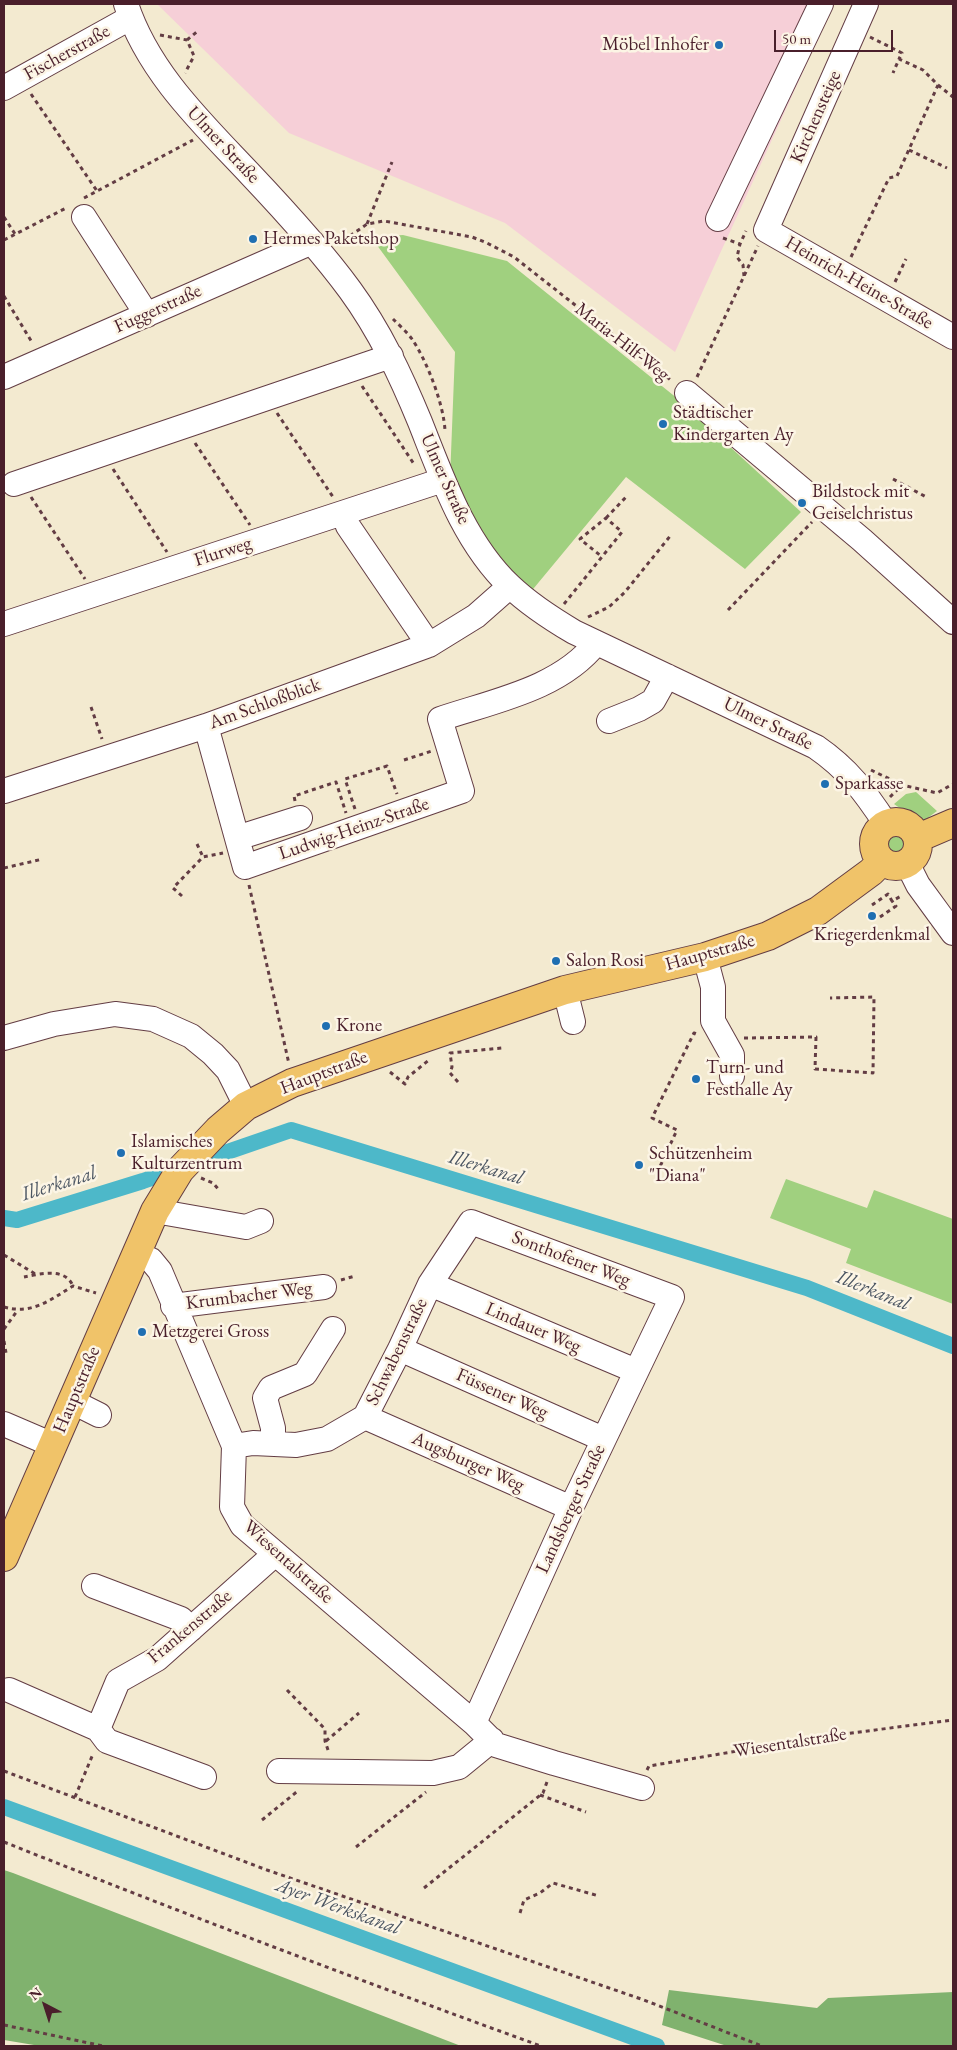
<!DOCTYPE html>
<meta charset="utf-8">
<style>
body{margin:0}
#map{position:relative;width:957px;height:2050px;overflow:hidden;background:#f3ead0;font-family:"EB Garamond",serif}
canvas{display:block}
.frame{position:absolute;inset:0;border:5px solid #4a1f2b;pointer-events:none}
.north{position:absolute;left:20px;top:1980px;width:50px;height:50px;-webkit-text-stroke:4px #fcf5e5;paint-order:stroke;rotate:320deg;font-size:14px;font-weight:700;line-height:20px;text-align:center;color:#4a1f2b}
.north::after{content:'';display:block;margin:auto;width:18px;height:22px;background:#4a1f2b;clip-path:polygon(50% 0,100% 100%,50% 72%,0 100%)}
.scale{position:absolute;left:774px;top:30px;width:119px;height:22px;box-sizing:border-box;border:2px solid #4a1f2b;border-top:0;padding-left:6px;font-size:15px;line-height:18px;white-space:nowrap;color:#4a1f2b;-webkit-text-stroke:4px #fcf5e5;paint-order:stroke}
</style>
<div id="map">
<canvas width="957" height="2050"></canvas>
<div class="frame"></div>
<div class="north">N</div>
<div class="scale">50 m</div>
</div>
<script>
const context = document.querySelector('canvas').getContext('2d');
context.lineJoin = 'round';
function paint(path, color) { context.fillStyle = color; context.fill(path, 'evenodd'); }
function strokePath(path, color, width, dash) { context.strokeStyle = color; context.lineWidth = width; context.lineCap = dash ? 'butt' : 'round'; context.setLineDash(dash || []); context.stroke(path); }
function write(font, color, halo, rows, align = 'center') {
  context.font = font + ' "EB Garamond",serif'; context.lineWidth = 5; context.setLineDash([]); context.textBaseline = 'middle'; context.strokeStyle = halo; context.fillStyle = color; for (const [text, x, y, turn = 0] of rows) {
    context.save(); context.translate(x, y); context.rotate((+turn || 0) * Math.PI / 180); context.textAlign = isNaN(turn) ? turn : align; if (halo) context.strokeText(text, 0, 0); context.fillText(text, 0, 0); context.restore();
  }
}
paint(new Path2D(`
 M157,4h677l-159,348 -170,-129 -216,-90z`), '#f6cfd7');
paint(new Path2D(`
 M403,235l104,26 171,138 123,113 -56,57 -119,-92 -97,117 -58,-63 -21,-52 5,-127 -84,-115z
 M916,792l21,19 -16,12 -27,-19 12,-10z
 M895,831c7,0 10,3 13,11l-4,8 -8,5c-8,-4 -8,-11 -7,-19z
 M786,1179l81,29 7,-18 79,29v85l-107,-41 5,-14 -81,-31z`), '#a0d07f');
paint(new Path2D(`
 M4,1870l9,3 448,173h-421l-36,-6z
 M669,1990l148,18 11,-10 125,-6v54h-226l-65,-21z`), '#80b26e');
strokePath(new Path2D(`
 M4,1218l13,2 126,-39 148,-51 516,158 146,58
 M4,1807l653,239`), '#4db8c9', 16);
const minor = new Path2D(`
 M126,4c22,68 76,119 124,170 35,37 70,75 100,116 30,41 51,86 70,132 23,58 44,120 90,164 19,18 42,33 64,46l242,115c32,22 49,45 70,77
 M866,4l-100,226 187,107
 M4,88l126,-70
 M84,217l63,98
 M718,219l103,-215
 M4,377l308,-135
 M687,393l175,147 91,82
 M14,484l377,-128
 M343,513l5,13 81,119
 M4,624l439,-144
 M609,721l30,-12 14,-8 14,-25
 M206,726l39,141 217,-76 -22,-72c53,-18 120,-30 156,-76
 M4,791l202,-65 223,-81 47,-29 34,-30
 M237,838l63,-20
 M907,863l11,22 35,48
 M705,957l8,30v34l19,34v21
 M565,990l8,32
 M4,1038l50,-14 61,-10 38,5 38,17 22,18 15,16 18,36
 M155,1211l91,16 15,-6
 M135,1255l16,5 9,11 74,175 -2,61 10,18 232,198 22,22 58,18 88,25
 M430,1284l206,87
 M173,1306l151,-19
 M400,1349l203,90
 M73,1402l26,13
 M365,1417l206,91
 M4,1424l49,21
 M273,1444v-16l-8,-30 6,-10 34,-14 28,-45
 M234,1446l19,-3 43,2 31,-6 38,-22 35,-68 30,-65 41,-62 201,75 -101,211 -97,215
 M94,1586l87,33 10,10
 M9,1690l89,39 9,12 97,36
 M98,1729l20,-48 39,-22 118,-105
 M279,1771l154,2 26,-6 33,-27`);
const major = new Path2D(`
 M874 844a22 22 0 1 1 44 0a22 22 0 1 1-44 0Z
 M918,838l35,-15
 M4,1557l151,-346 25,-41 38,-40 28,-24 46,-23 273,-93 140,-33 63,-21 50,-25 53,-39 11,-11`);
strokePath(minor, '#633d44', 26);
strokePath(major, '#633d44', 30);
strokePath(new Path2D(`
 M160,35l27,5 7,16 -9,17
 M870,37l32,16 -3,6
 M187,40l12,-10
 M938,85l15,12
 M31,94l66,97
 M909,150l38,18
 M84,198l109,-58
 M4,217l11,17
 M367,224l25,-62
 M723,238l17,6
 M4,240l64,-33
 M337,245l30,-21 17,-3 88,16 15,6 27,14 158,124
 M851,257l38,-79 8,-2 41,-91 -15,-15 -24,-11 -6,14
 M744,276l-1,-11 -6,-8 3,-13 6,-13
 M895,282l11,-23
 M4,296l29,48
 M393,319c6,6 14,13 19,20 15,22 32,66 33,92
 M697,377l61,-131
 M362,386l52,78
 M277,413l56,84
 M195,443l55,82
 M113,469l54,83
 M893,479l35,19
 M31,497l54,82
 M606,518l21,-22
 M564,604l58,-72 -16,-14 -26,21 21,17
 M728,610l84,-88
 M588,617l21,-10 16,-15 46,-57
 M91,707l11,32
 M404,760l28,-9
 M871,770l31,15 35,8 16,-9
 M890,797l12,-12
 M295,801l-1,-5 42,-14 10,31
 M355,809l-10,-30 42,-13 10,28
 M197,844l6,13
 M4,868l39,-9
 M249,885l40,179
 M182,896l-9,-8 30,-31 20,-4
 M872,905l16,-11 4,7 11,-6
 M880,917l16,-11 -4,-5
 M744,1038l72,-1 -1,32 58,4 1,-76 -44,1
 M390,1072l15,12 3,-7 21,-17
 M458,1082l-8,-9 2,-6 -2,-14 52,-5
 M657,1173l20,-43 -25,-12 42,-85 5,2
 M201,1178l12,5 6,7
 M4,1255l33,20
 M24,1277c16,-3 41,-10 49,9
 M341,1280l14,-4
 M4,1307c28,8 46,-7 69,-21l23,7
 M4,1329l13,-18
 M4,1341l2,12 -2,1
 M287,1690l38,39v12l4,12
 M326,1741l33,-28
 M647,1770l2,-4 171,-29 133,-17
 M4,1771l263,99 377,130 118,46
 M540,1795l46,17
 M75,1797l18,-43
 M262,1820l37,-30
 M4,1842c178,71 357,139 537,204
 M356,1847l70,-55
 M424,1888l119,-95 5,-14
 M520,1913l4,-13 16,-7 13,-10 46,13
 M4,2025l99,21`), '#633d44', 3, [4, 4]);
strokePath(minor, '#fff', 24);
strokePath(major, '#f0c369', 28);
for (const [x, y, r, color] of [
 [719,45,5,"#1f6fb2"],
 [253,239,5,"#1f6fb2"],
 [663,424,5,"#1f6fb2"],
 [802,503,5,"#1f6fb2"],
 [825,784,5,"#1f6fb2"],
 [872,916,5,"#1f6fb2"],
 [556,961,5,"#1f6fb2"],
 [326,1026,5,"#1f6fb2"],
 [696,1079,5,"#1f6fb2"],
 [121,1153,5,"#1f6fb2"],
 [639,1165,5,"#1f6fb2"],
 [142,1332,5,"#1f6fb2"]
]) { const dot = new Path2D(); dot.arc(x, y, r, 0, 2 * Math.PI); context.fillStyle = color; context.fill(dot); strokePath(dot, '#fcf5e5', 2); }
write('19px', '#4a1f2b', '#fcf5e5', [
 ["Möbel Inhofer",709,45,"right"],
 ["Hermes Paketshop",263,239],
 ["Städtischer",673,413],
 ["Kindergarten Ay",673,435],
 ["Bildstock mit",812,492],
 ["Geiselchristus",812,514],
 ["Sparkasse",835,784],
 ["Kriegerdenkmal",872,935,"center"],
 ["Salon Rosi",566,961],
 ["Krone",336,1026],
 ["Turn- und",706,1068],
 ["Festhalle Ay",706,1090],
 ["Islamisches",131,1142],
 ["Kulturzentrum",131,1164],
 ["Schützenheim",649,1154],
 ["\"Diana\"",649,1176],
 ["Metzgerei Gross",152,1332]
], 'left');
write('19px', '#4a1f2b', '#fcf5e5', [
 ["Fischerstraße",67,53,-29],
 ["Kirchensteige",816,117,-66],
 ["Ulmer Straße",223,145,47],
 ["Heinrich-Heine-Straße",859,283,30],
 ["Fuggerstraße",158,309,-24],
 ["Maria-Hilf-Weg",622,342,38],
 ["Ulmer Straße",445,479,66],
 ["Flurweg",223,552,-18],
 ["Am Schloßblick",265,704,-20],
 ["Ulmer Straße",768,724,26],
 ["Ludwig-Heinz-Straße",354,829,-19],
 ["Hauptstraße",710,953,-16],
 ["Hauptstraße",324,1073,-21],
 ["Sonthofener Weg",571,1259,21],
 ["Krumbacher Weg",249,1296,-7],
 ["Lindauer Weg",533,1328,23],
 ["Schwabenstraße",397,1352,-64],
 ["Hauptstraße",77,1390,-67],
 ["Füssener Weg",502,1394,24],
 ["Augsburger Weg",468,1462,24],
 ["Landsberger Straße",571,1509,-65],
 ["Wiesentalstraße",288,1562,42],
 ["Frankenstraße",190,1627,-40],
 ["Wiesentalstraße",790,1743,-9]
]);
write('italic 20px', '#4b5562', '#fcf5e5', [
 ["Illerkanal",486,1168,17],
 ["Illerkanal",59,1184,-17],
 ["Illerkanal",873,1291,22],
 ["Ayer Werkskanal",338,1907,20]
]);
</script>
